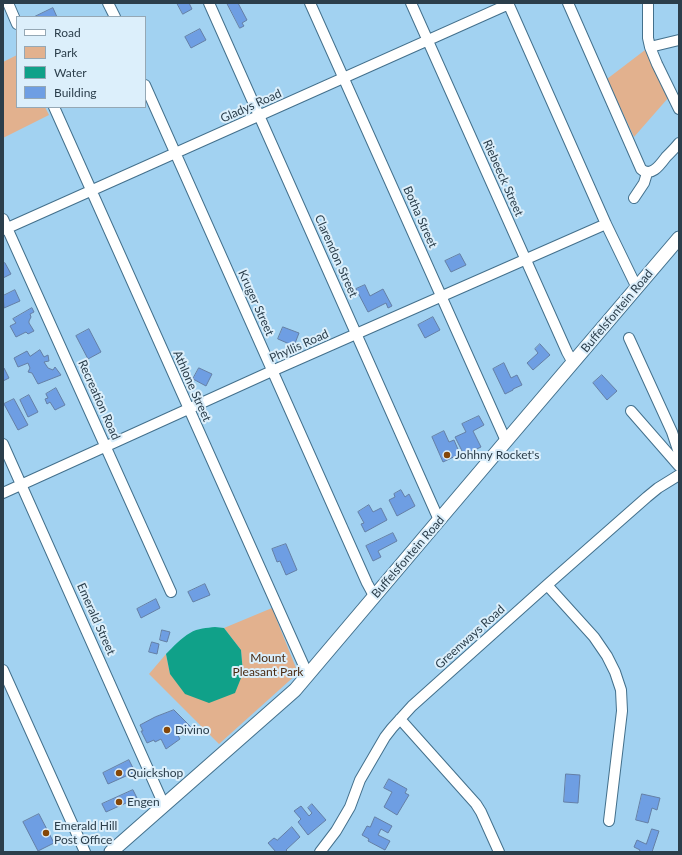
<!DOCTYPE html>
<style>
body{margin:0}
#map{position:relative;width:682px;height:855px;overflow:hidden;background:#a2d2f1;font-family:Lato,sans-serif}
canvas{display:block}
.frame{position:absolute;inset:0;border:4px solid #2b3e4b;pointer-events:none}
.legend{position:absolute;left:16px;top:16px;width:130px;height:92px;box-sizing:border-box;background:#dceffb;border:1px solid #95a8b5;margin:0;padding:5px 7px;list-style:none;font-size:12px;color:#2b3e4b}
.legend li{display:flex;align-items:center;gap:8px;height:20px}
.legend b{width:20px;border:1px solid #95a8b5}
</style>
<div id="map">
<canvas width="682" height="855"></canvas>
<div class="frame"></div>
<ul class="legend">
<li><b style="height:5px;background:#fff"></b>Road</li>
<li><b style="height:11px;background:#e2b18e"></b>Park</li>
<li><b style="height:11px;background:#10a189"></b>Water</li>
<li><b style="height:11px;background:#6e9ee3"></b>Building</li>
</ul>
</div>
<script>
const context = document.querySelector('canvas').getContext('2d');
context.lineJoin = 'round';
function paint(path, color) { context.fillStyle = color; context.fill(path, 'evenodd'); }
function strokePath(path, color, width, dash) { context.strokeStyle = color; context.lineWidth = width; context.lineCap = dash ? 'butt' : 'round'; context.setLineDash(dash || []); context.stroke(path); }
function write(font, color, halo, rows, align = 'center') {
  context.font = font + ' Lato,sans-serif'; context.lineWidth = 4; context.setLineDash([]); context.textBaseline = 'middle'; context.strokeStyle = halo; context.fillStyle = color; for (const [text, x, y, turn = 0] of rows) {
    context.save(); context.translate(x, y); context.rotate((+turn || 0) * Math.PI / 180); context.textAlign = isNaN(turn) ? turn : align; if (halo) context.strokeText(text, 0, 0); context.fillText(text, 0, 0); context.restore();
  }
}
paint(new Path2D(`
 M645,50l24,47 -35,40 -27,-58z
 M17,55v52h28l4,8 -46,23v-76z
 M272,608l26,65 -79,71 -70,-70 17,-20 4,20 73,-1 -2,-23 -17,-22z`), '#e2b18e');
paint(new Path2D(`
 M215,627l9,1 17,22 2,23 -8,20 -26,10 -24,-9 -15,-20 -4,-20c7,-7 15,-16 24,-21 8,-5 17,-5 25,-6z`), '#10a189');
const building = new Path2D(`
 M177,3h12l3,6 -9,5z
 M227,3h11l9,17 -5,3 2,3 -4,2z
 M53,8l4,9h-23z
 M200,29l6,11 -15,8 -6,-11z
 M460,254l6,11 -15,7 -6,-11z
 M5,263l6,11 -8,4v-14z
 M365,285l5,11 13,-7 9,17 -4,2 -2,-5 -18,9 -12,-23z
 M15,290l5,11 -16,7 -1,-12z
 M32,308l2,4 -4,2 1,3 -2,4v2l5,8 -6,3 -2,-2 -10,5 -6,-11 6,-3 -3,-4z
 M433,317l7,13 -15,8 -7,-13z
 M283,327l16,6 -5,13 -16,-7z
 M89,329l12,23 -13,7 -12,-23z
 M540,344l10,11 -17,15 -6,-7 11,-10 -3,-4z
 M40,350l4,7 4,-2 1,6 -5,1 4,6 5,2 2,-3 6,8 -23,9 -6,-11 -4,-1 2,-4 -2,-5 -10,4 -4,-9 13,-7 3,5z
 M504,363l7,15 6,-3 5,10 -9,4v1l-8,4 -12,-25z
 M3,368h1l5,10 -6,3z
 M199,368l13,6 -6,12 -13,-7z
 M602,375l15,16 -10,9 -14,-17z
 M56,388l9,17 -10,5 -5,-8 -3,2 -2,-5 3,-1 -2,-4z
 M29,395l9,17 -10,5 -8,-17z
 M14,399l14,26 -10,5 -14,-26z
 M479,416l5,9 -11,6 8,16 -17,8 -9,-18 11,-5 -4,-8z
 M444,431l5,11 5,-2 6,14 -17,8 -11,-25z
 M401,490l4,7 4,-3 6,12 -18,10 -8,-16 6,-3 -1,-3z
 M369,505l4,7 8,-4 6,12 -22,12 -4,-8 3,-1 -6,-11z
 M393,533l4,8 -19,10 3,6 -8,4 -7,-15z
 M286,544l11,26 -11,5 -6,-14 -3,1 -5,-13z
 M205,584l5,11 -17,7 -5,-10z
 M156,599l4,9 -19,10 -4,-9z
 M162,630l8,2 -3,10 -7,-2z
 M152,642l7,2 -2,10 -8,-2z
 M174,710l19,19 -8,7 -6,-5 -3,1 4,7 -14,10 -5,-10 -6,3 -1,-2 -7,3 -6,-12h2l-3,-6 15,-8z
 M129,760l6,12 -27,12 -5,-11z
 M566,774l14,1 -2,28 -14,-1z
 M389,779l18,10 -2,4 4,2 -12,20 -13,-8 8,-15 -8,-4z
 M133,790l4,8 -31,14 -4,-8z
 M642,794l18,4 -3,12 -5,-2 -4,15 -12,-3z
 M312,804l14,16 -18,15 -10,-13 3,-3 -7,-8 7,-5 8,10 3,-3 -4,-5z
 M39,814l15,29 -16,8 -15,-29z
 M375,817l17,9 -4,7 -7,-4 -3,6 12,6 -5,9 -17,-9 1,-2 -7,-4 5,-9 3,1z
 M292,827l8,10 -14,13 2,2h-12l-8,-9 6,-5 3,2z
 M652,829l7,2 -7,21h-13l1,-2 -6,-3 3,-7 9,4z`);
paint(building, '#6e9ee3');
strokePath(building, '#647fa5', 1);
const minor = new Path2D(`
 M8,3l9,21
 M108,3l7,14
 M209,3l230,517
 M310,3l196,438
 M411,3l156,349 6,11
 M508,3l98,221 31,64
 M568,3l73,166c10,9 19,-4 25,-12 4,-4 9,-9 13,-14
 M648,3v35l2,9 7,17 22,45
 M650,47l29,-7
 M145,85l222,498 7,13
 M54,107l254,568
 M634,198l10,-15 3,-10
 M3,219l168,373
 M3,230l506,-226
 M629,338l43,94 7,21
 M631,411l48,55
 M3,444l161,361
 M3,493l269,-122 334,-147
 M547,585l47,52 13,19 8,16 6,18 1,21 -13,110
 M3,670l82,182
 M400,719l76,85 5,8 18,40
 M320,852l16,-21 14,-24 10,-27 25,-43 7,-9 20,-22 135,-121 100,-88 11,-9 21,-13`);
const major = new Path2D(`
 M111,852l184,-162 144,-170 67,-79 173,-203`);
strokePath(minor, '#43708c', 12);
strokePath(major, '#43708c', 15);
strokePath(minor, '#fff', 10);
strokePath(major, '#fff', 13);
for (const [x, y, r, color] of [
 [447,455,4,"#854608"],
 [167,730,4,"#854608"],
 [119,773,4,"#854608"],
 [119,802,4,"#854608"],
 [46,833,4,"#854608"]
]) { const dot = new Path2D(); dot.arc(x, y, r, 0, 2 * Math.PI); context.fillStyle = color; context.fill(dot); strokePath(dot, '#dceffb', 1.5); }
write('12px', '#2b3e4b', '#dceffb', [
 ["Gladys Road",251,106,-24],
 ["Riebeeck Street",503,178,66],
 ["Botha Street",420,217,66],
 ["Clarendon Street",336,256,66],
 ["Kruger Street",256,303,66],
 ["Buffelsfontein Road",617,311,-50],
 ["Phyllis Road",299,346,-24],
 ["Athlone Street",192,386,66],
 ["Recreation Road",99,400,66],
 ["Buffelsfontein Road",408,557,-49],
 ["Emerald Street",96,619,66],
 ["Greenways Road",470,637,-42]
]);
write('12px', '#2b3e4b', '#dceffb', [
 ["Johhny Rocket's",455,455],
 ["Divino",175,730],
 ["Quickshop",127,773],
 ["Engen",127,802],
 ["Emerald Hill",54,826],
 ["Post Office",54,840]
], 'left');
write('12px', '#4a2b13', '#dceffb', [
 ["Mount",268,658],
 ["Pleasant Park",268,672]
]);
</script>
